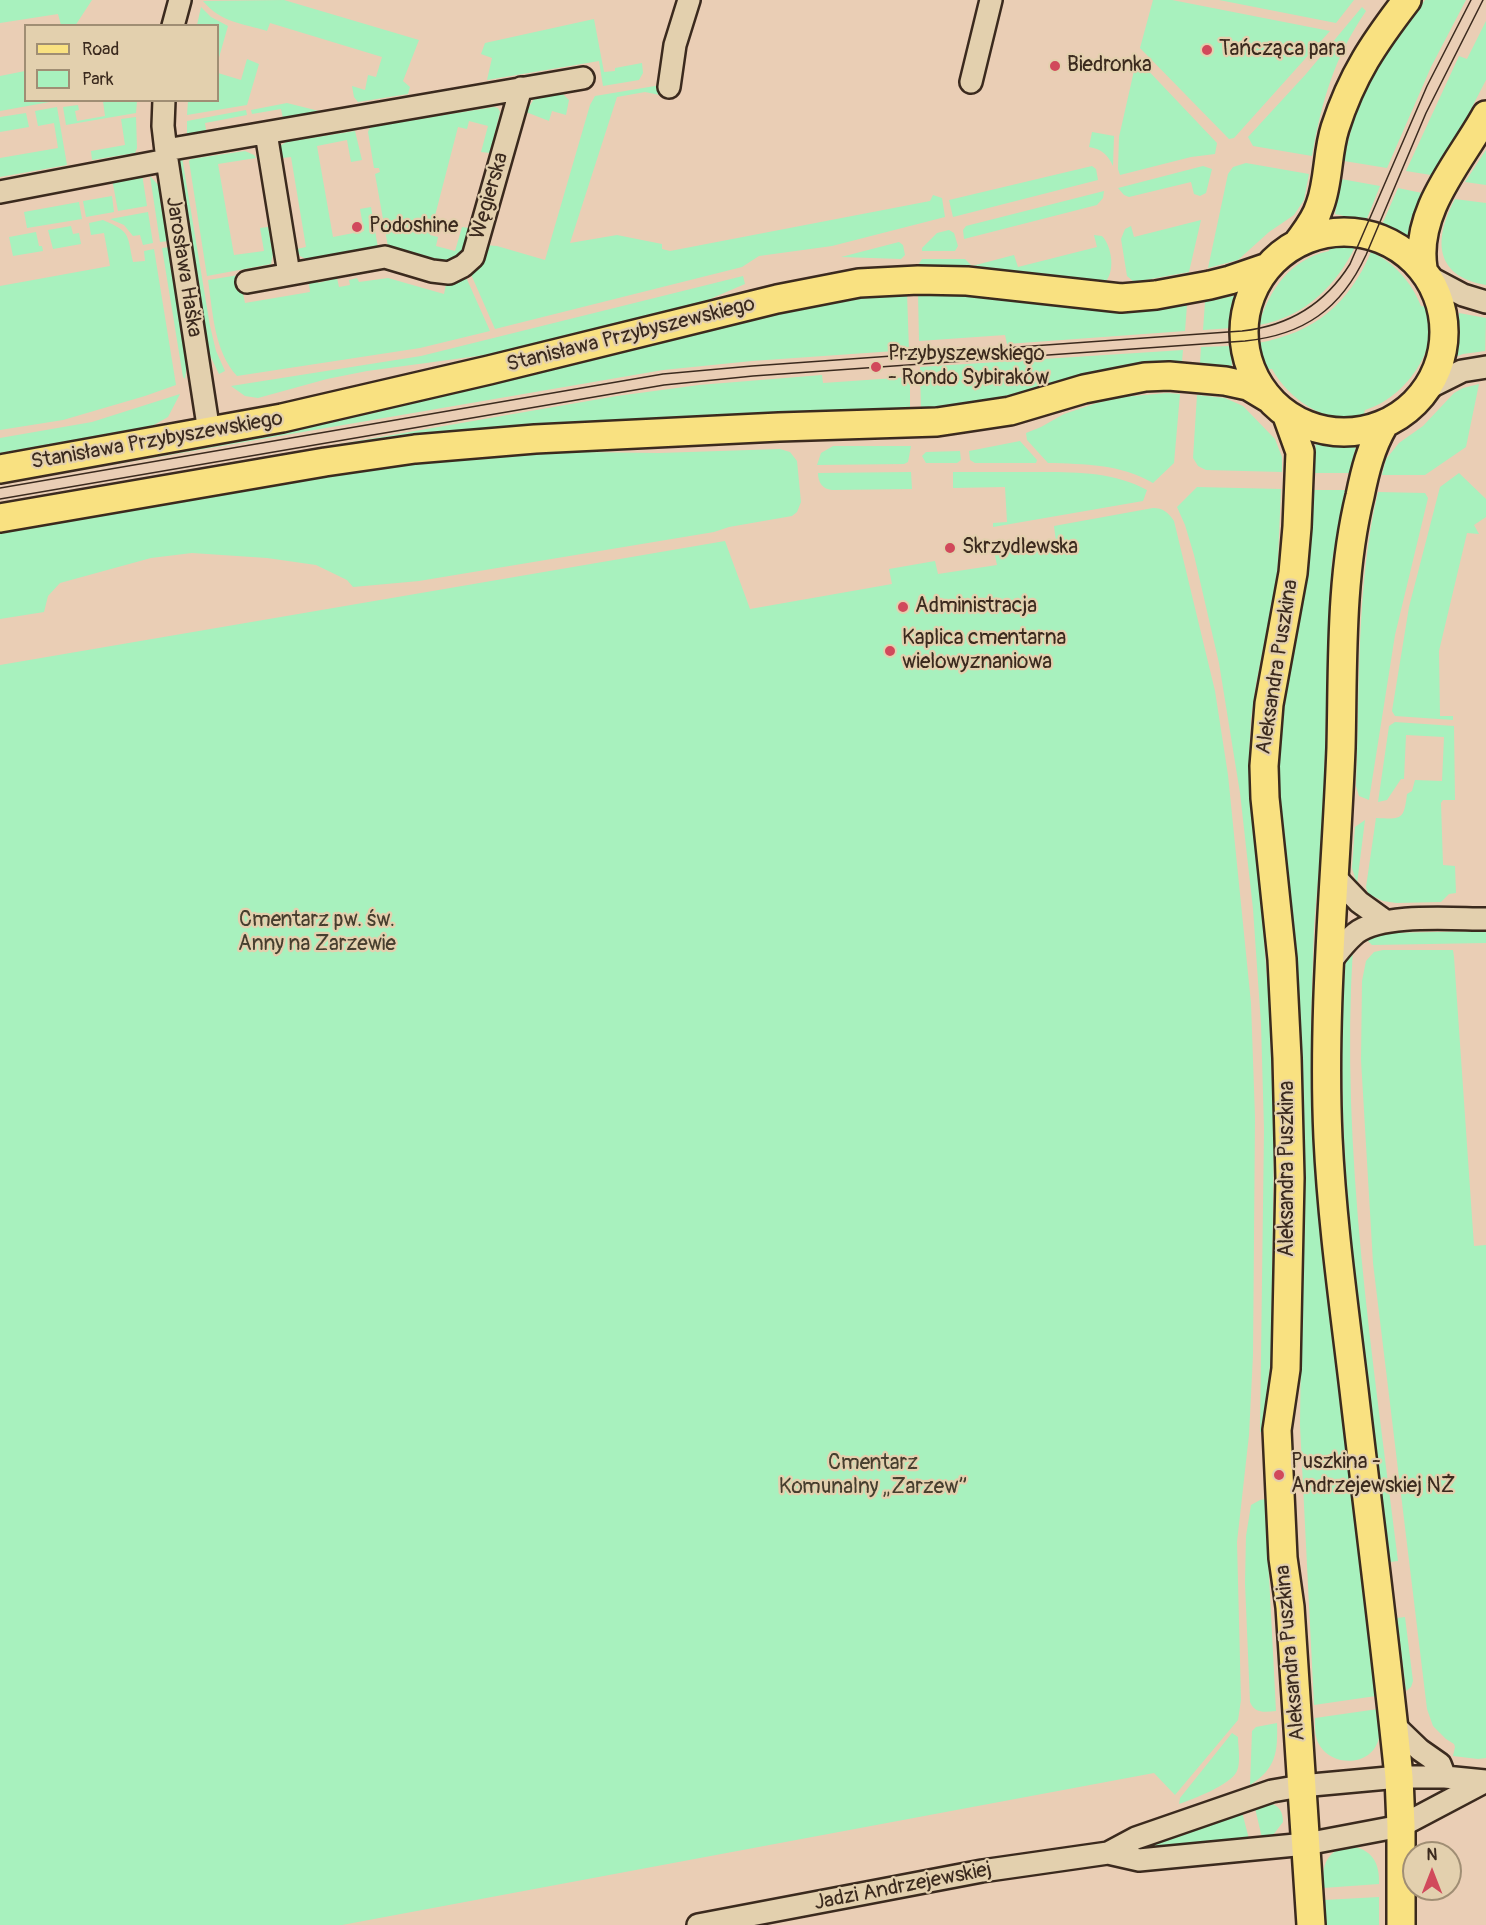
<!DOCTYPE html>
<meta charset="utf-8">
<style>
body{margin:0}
#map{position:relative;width:1486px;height:1925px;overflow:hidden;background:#eaceb5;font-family:Pangolin,sans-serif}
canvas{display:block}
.legend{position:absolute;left:24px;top:24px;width:195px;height:78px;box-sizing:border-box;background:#e3d0ae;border:2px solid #a08e74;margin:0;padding:8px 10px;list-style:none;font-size:18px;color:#3b2a1e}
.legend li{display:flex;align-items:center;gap:12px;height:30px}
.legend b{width:30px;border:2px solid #a08e74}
.north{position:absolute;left:1402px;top:1841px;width:60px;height:60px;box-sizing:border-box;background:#e3d0ae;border:2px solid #a08e74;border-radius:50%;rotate:0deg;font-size:16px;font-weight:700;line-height:24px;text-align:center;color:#3b2a1e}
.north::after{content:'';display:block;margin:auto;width:21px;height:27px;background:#d1495b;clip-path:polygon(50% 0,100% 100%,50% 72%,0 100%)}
</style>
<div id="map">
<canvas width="1486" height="1925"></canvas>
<ul class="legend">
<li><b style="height:8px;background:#f9e181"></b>Road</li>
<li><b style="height:16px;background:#a8f1be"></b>Park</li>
</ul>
<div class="north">N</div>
</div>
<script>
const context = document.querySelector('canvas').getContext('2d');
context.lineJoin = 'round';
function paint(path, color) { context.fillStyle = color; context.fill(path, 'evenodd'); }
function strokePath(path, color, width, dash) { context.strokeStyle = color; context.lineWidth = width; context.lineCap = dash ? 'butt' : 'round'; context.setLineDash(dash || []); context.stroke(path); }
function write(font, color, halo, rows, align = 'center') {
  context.font = font + ' Pangolin,sans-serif'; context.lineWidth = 4.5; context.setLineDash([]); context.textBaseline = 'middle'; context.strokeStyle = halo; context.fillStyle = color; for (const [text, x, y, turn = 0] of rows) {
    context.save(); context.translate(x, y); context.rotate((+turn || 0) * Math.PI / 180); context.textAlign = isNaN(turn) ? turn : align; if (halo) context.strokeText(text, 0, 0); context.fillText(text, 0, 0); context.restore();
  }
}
paint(new Path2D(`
 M0,0h92l-17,26 -14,-1 -3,-11 -58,9z
 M284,0l135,40 -16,41 7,6 -2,7 -50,8 -4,-5 -2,-11 13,4 3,-15 8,2 6,-20 -112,-34 -3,8c-25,-8 -46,-8 -64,-30z
 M1153,0h19l158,31 -96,107 -5,1 -89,-91z
 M1219,0h135l-18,23z
 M1425,0h41l-35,67 -44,101 -43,-7c13,-69 38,-108 81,-161z
 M201,7l10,10 17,9 -10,35v-35l-21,-1z
 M1362,7l4,4c-32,47 -44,89 -54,145l-59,-10 -5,-9 58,-63z
 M594,19l10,53 11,-1v-3l27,-5 1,10 -4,7 -36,6 -4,-25 -112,19 5,-22 -11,-4 4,-11z
 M1486,21v59l-18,35 -37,60 -25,-4 53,-115 8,3z
 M247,59l12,5 -12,41 -60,10 1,-14 30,-1v-27l23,7z
 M1136,62l5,1 76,80 -2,11 -24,3 -71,18 -2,-6 1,-32z
 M25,71l1,29 29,1 -55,10v-35z
 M655,86h6l-1,9 -15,-3 -28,5 -47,146 47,-8 45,9v5l8,2 260,-50 3,-6 9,3 3,19 -113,29 -73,10 -17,11 -247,62 -25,-57 15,-27 12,1 48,14 45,-155 5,-9z
 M563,94l6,6 -3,15 -14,-4 -3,10 -23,-9 8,-13z
 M103,101h34l-1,12 -70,12 -3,-18 15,-2 1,5 -4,1 2,10 28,-5z
 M287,103l44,11 -47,9 -3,-14 -29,5 -1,-4z
 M57,107l10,58 -67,12v-19l58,-10 -4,-25 -16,3 -3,-15z
 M494,107l4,1 2,4 -10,41 -9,-1 7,-26 -19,-5 -2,8 -9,-2 -28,108 8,2 -2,9 19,5 7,-24 7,1 -4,18 -6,11 -14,4 -57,-14 -13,-73 5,-2 -1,-4h-5l-6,-36 2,-5z
 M246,110l1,5 -42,8 2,13 -20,4v-19z
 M26,113l3,14 -29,5v-15z
 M136,117l1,31 -2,5 -43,7 -1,-9 34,-6 -4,-26z
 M355,131l7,29 -11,2 -4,-22 -30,6 16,91 31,-6 -4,-22 11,-2 7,41 -72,11 -6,-3 -3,-7 9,-2 -15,-90 -9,1 -2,-12 6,-4z
 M1092,132l22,4 -1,30c-5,-11 -11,-17 -24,-19z
 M1486,150v35l-21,-3z
 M245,151l9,4 2,3 -38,6 16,91 30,-4 -4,-23 8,-1 5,27 -2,10 -64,12 -18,-115 2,-2z
 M182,157l28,169 6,25 9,20 -6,3 -13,-27 -29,-172 1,-12z
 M1246,163l63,11 -5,26 -10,15 -25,17 -31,28 -30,8 20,-94 5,-7z
 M1092,166l4,3 2,11 -145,37 -4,-17z
 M1203,166l9,3 -6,24 -6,3 -6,-2 -3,-12 -62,15 -5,-2 -6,-7z
 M142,174l5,32 -29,5 -6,-32z
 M150,176l10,11 9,54 -9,1z
 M1341,179l39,7 -14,35 -31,-7z
 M1398,188l24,5 -12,28 -2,23 -27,-17z
 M1104,191l-1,7 -6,7 -133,34 -1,-9 3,-4z
 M112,196l2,16 -28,5 -3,-16z
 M1455,199l31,4v82c-53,-9 -52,-47 -31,-86z
 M79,202l3,17 -55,9 -3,-16z
 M148,212l5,31 -10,2 -3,-10 -7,1 -9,-11 -14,-6z
 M103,220c28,12 24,14 30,42l12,-1 -1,-10 10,-2 22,136 -31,11 -82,24 -63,10v-144l110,-20 -6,-33 -13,2 -2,-12z
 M1201,220l-12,52 -55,10 -7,-6 -6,-37 4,-10 6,-3 3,11z
 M71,226l2,8 6,-1 2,11 -28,5 -5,-19z
 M949,230l5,3 4,13 -3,5h-33v-3l15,-15z
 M36,232l3,14h3l1,5 -30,5 -4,-19z
 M1094,235l8,1c10,10 14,37 2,47l-136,-16 -50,-2 4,-6h43l7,7 42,-11 4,12 79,-20z
 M1331,241l25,4c-19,40 -51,72 -97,80 10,-36 32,-66 70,-74z
 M899,242l4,3 2,10 -4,4 -60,-2z
 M170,247l18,109 -3,23 -2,-2 -21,-129z
 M1371,252c23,10 41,31 50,54l11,2c6,43 -27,90 -67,102l-3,11c-37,1 -72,-20 -90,-52h-12l-2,-26c56,-10 91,-39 113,-91z
 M239,275l6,28 65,-11 -2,-13 9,-3 1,7 19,-5 2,9 11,-2 -1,-5 8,-2 2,4 29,-4 56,16 3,-14 18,-5 25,56 -70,17 -183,28c-23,-25 -24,-63 -29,-96z
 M743,276l2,8 -49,21 -211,50 -118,16 -40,8 -69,19 -13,-2 -14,-10 190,-30z
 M907,293l2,57 -157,11 -89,9 -663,114 283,-52 90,-19 447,-109 55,-9z
 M918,293c22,0 46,0 68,2 67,8 134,23 201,10l-2,26 -178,13 -2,-9 -86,6z
 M1242,294l-10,34 -29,2 2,-28z
 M1459,313l27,5 -1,33 -22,3 -13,5 5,-16z
 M1231,346l1,21 -32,-4 1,-16z
 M1183,350l-1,12c-57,-4 -103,14 -157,29 -34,9 -69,14 -104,19l-1,-43z
 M822,375l1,8 87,-6v33l-131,3 -262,14 -104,8 -91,13 -322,56v-1l617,-107 82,-11z
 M1479,384l-13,63 -41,28h-43l4,-16 13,-16 24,-17 31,-33 9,-5z
 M1167,393l13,1 -6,69 -21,20c-32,-19 -69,-19 -105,-20l-21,-23 -1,-7 15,-6 23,-13 33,-11 26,-6z
 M180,394l-12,23 -16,9 -152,27v-15l92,-16z
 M1197,395l28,3 18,8 32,33 7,18v15l-76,-2 -8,-4 -5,-8z
 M1316,439l19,6 21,2 -7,26h-35z
 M1020,441l17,19 -1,3h-61l-5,-3 -1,-9z
 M833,446h78l-3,16 -4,2 -87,1 4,-12z
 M780,449l10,3 7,9 4,41 -4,10 -5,4 -63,11 -15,5 -295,49 -66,6 -6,-7 -31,-15 -49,-7 -75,-5 -41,5 -91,25 -12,13 -4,16 -44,7v-86l328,-57 89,-13 157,-11 85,1z
 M960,451l1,9 -4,3h-31l-4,-7 4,-4z
 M911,472l1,17 -80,1c-10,-1 -14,-8 -14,-17z
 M953,472c26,0 53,0 80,0 39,0 79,-1 114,18l-4,11 -150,26v-4l14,-1 -2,-35 -52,1z
 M1459,473l27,26v18l-12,8 5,9 -12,-1 -28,118 1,65h13v4l-58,-4 -3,-5 17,-104 31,-120z
 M1197,487l84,2 -4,93 -21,102 -5,35 -2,36 2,55 8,69 9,112 6,137 -3,229 -9,75h-2l4,-303 -3,-105 -8,-115 -13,-116 -21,-130 -25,-108 -9,-30 -8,-18z
 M1314,490h31l-13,71 -3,43 -6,216 -9,107 -3,92 1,80 11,166 53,431 -62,9 -14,-280 3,-236 -3,-171 -6,-92 -14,-121 -2,-51 3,-48 28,-152z
 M1378,492l47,1 3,5 -33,137 -26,165 -10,-4 -3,-10c4,-96 0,-201 22,-294z
 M1153,508c10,0 15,4 21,13l41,170 13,84 23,228 4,114 -2,238 -4,80 -12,107 4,158 -3,20 -63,75 -21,-22 -812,152h-342v-1260l725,-124 25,68 142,-25 -3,-15 46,-8 3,13 59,-9 -3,-14 62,-10 -2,-15z
 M1395,722l59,4 1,74h-12l-2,3 2,62 12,1 1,27 -7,1 -8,8 -45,1 -13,-2 -15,-7 -2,-7 10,-69c25,1 28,3 31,-24l5,-3 3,-11 27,1 2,-44 -38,-2 -2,44h-3l-14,21 -9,2 11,-76z
 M1365,820l-8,64 -5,-16 3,-41z
 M1486,931v12l-114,2 -7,-7 22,-5z
 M1353,947c-13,206 20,410 45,614l-8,1c-21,-172 -49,-344 -48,-517 0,-31 -6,-70 11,-98z
 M1383,950h70l1,7 20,289 12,-1v513l-8,1 -25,-3 2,-9 -1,-3 -8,-5 -13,-13 -6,-17 -54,-446 -12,-203 1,-79 4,-20 8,-9z
 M1265,1499l11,212c-11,1 -21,3 -26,-9l-5,-119 1,-47 5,-31 9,-5z
 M1405,1617l8,64 -2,6 -5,4 -9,-73z
 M1378,1709c1,9 3,19 1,28 -5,29 -45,31 -59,9 -6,-9 -5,-19 -5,-28z
 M1277,1723c1,29 -1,46 -27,62l2,-54 4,-4z
 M1232,1733l6,4c0,10 3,25 -1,34 -6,14 -44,28 -58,33l1,-6z
 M1269,1803c10,2 14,9 14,19l-10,13 -11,3 -7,-30z
 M1242,1812l7,27 -110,11 -1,-2z
 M1350,1846c22,3 30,17 29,38l-56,4c-1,-24 3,-37 27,-42z
 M1379,1897v28h-54l-1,-25z`), '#a8f1be');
const minor = new Path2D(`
 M173,26l7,-26
 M971,82l20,-82
 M669,87l6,-42 14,-45
 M164,100l-1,26 4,34 42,272
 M266,133l23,141
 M166,150l417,-72
 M0,192l167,-32
 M1431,278l32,17 23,7
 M247,282l138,-25 47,14 17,2 14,-7 10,-9 48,-169
 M1428,388l34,-17 24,-4
 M1334,876l25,26 25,18
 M1328,965c9,-12 17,-23 28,-32 26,-20 96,-14 130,-14
 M1394,1725l26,25 20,14 5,13
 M1108,1853l31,7 167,-16 95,-18 85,-45
 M698,1925l284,-54 126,-18 28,-15 136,-47 29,-5 98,-9h46l41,4`);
const major = new Path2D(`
 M1244 332a100 100 0 1 1 200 0a100 100 0 1 1-200 0Z
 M1299,241c8,-11 17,-22 21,-36 9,-24 7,-52 15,-77 17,-53 39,-85 72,-128
 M1423,268c-9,-57 37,-106 63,-153
 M1287,416l13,36 -3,75 -4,46 -24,131 -5,62 1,32 17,161 5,99 3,120 -4,191 -9,61 6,128 7,49 21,318
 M1384,425c-13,22 -19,46 -24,71 -20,82 -17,168 -19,252 -5,130 -19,259 -13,390 4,84 16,168 26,252 15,129 32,258 45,387l2,49v99
 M0,469l282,-51 207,-48 288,-71 82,-16 59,-3 49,1 154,17 35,-3 54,-10 20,-5 35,-12
 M0,518l325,-56 90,-13 120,-10 244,-12 158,-5 73,-11 74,-22 61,-12 24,-1 56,5 23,5 20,12`);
strokePath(minor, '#3b2a1e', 26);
strokePath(major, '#3b2a1e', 32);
strokePath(minor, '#e3d0ae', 21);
strokePath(major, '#f9e181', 27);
strokePath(new Path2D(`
 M0,488l663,-114 89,-8 490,-35c46,-5 83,-27 108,-67l77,-178 44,-86
 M0,499l664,-114 89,-9 492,-35c59,-6 96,-32 121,-86l60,-142 57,-113`), '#3b2a1e', 1.5);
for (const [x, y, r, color] of [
 [1207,50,6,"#d1495b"],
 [1055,66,6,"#d1495b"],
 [357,227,6,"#d1495b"],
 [876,367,6,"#d1495b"],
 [950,548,6,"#d1495b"],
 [903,607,6,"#d1495b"],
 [890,651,6,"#d1495b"],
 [1279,1475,6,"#d1495b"]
]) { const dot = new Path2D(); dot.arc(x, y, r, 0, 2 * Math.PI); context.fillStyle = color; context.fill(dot); strokePath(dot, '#e3d0ae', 2); }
write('21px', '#3b2a1e', '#e3d0ae', [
 ["Tańcząca para",1219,50],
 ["Biedronka",1067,66],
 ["Podoshine",369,227],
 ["Przybyszewskiego",888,355],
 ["- Rondo Sybiraków",888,379],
 ["Skrzydlewska",962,548],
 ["Administracja",915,607],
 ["Kaplica cmentarna",902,639],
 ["wielowyznaniowa",902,663],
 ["Puszkina -",1291,1463],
 ["Andrzejewskiej NŻ",1291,1487]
], 'left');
write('21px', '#3b2a1e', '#e3d0ae', [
 ["Węgierska",490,196,-74],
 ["Jarosława Haška",183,267,81],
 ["Stanisława Przybyszewskiego",631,335,-14],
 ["Stanisława Przybyszewskiego",157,441,-10],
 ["Aleksandra Puszkina",1278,667,-81],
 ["Aleksandra Puszkina",1288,1169,-90],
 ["Aleksandra Puszkina",1291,1653,-95],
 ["Jadzi Andrzejewskiej",903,1887,-11]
]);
write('21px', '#463e2e', '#e3d0ae', [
 ["Cmentarz pw. św.",317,921],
 ["Anny na Zarzewie",317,945],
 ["Cmentarz",873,1464],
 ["Komunalny „Zarzew”",873,1488]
]);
</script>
